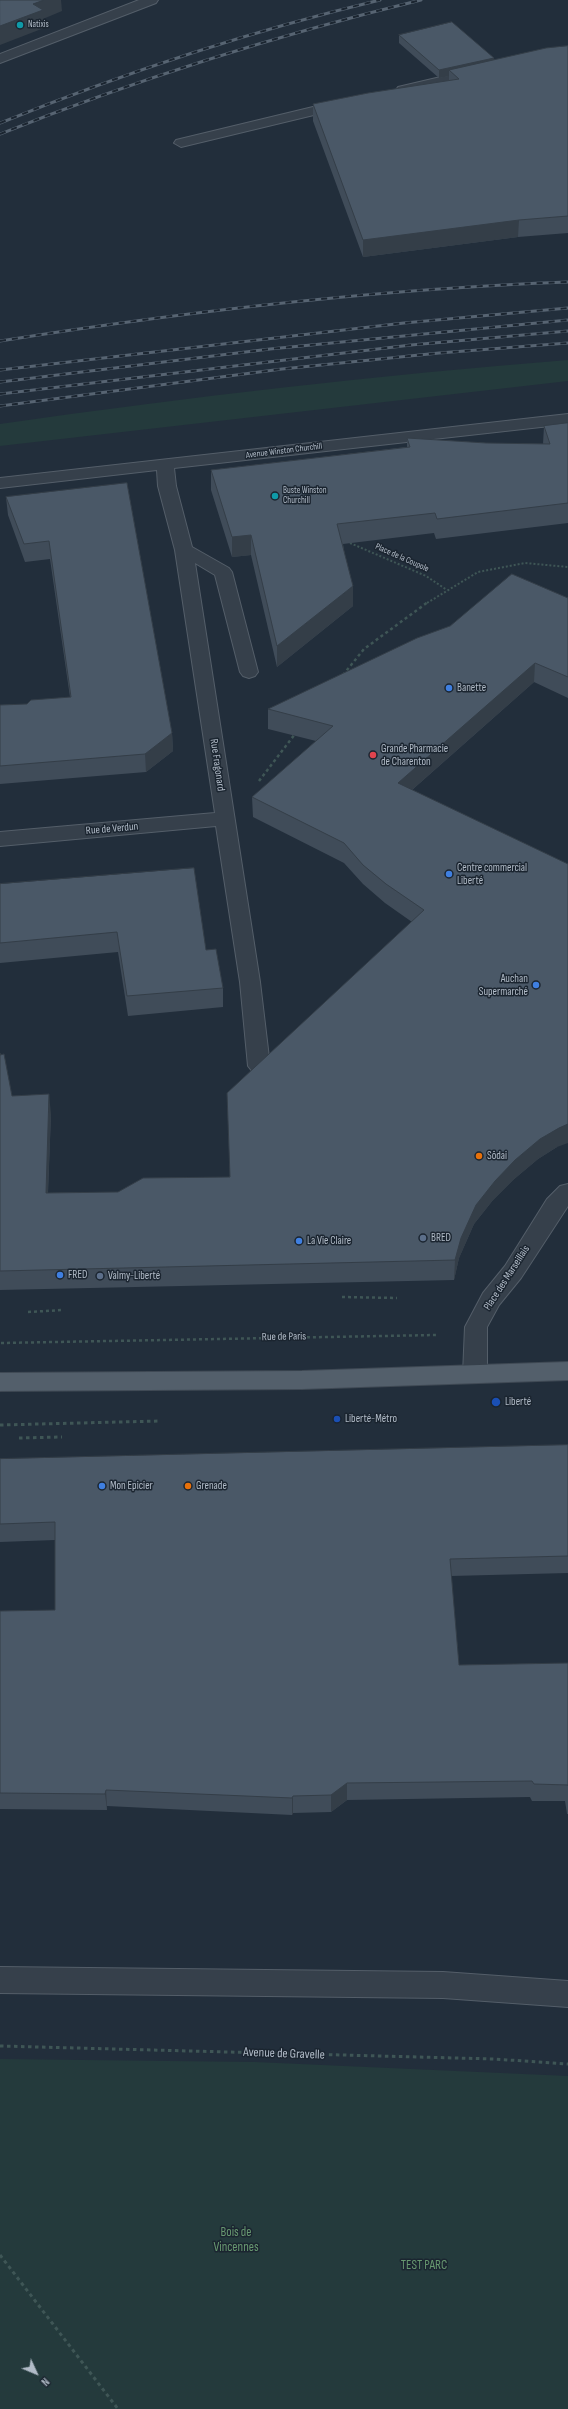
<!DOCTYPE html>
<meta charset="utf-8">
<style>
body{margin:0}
#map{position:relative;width:568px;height:2409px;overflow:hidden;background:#222e3b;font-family:"Sofia Sans Condensed",sans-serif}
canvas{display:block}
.north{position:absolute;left:16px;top:2353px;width:40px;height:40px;-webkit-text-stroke:3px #1b2530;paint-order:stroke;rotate:134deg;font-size:11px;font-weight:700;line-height:16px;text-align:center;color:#b1bbc7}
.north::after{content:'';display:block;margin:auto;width:14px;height:18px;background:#b1bbc7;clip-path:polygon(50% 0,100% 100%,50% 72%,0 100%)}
</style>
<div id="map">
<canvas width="568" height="2409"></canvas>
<div class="north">N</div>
</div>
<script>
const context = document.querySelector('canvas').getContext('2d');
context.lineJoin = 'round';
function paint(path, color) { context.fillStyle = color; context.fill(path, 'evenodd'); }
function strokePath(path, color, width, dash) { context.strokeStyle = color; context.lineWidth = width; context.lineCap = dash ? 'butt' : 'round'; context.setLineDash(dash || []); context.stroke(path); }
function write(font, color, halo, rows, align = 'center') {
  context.font = font + ' "Sofia Sans Condensed",sans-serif'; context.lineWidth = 3; context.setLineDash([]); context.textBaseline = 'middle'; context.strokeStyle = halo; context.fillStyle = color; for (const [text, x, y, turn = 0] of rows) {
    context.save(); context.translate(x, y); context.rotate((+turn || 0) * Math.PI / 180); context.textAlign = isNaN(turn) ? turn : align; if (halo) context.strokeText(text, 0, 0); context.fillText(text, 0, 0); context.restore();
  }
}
paint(new Path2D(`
 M568,360v21l-568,65v-22c189,-27 378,-49 568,-64z
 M0,2059l255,3 313,14v333h-568z`), '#243a3c');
const minor = new Path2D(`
 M139,0h19l-2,3 -156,60v-9z
 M479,68l5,1 2,3 -2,3 -81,19 -7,-4 2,-3z
 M342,100l7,4 -2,3 -166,40 -7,-4 2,-3z
 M568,414v10l-394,44 2,18 16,61 37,21 3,4 26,100 -3,4 -6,2 -6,-2 -3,-4 -25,-97 -20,-12 65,419 10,84 -4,5 -7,3 -7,-3 -4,-5 -8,-84 -24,-156 -216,20v-14l215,-19 -40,-263 -17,-64 -1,-16 -157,18v-10z
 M568,1184v22l-47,72 -22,27 -12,22v47l-4,7 -8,2 -8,-2 -4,-7 2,-47 18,-34 22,-27 42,-67 13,-13z
 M0,1967l443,5 125,9v26l-125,-9 -443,-5z`);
const major = new Path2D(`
 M568,1362v18l-266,9 -302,2v-18l302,-2z`);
strokePath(minor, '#545e69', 2);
strokePath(major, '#3f4954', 2);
strokePath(new Path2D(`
 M350,543l76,33 21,14
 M427,603l51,-31 47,-9 43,4`), '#3f5656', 2, [2, 2]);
strokePath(new Path2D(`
 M343,675l21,-26 64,-47
 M259,781l36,-47
 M342,1297l55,1
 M28,1312l35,-2
 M1,1343l435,-8`), '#3f5656', 2.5, [3, 3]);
strokePath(new Path2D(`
 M0,1425l159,-4
 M19,1438l43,-1
 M0,2046l494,13 74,5
 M0,2255l118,154`), '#3f5656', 3, [3.5, 3.5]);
paint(minor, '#36404b');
paint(major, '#535f6b');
const rail = new Path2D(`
 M0,123c124,-50 250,-92 380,-123
 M0,134c138,-55 277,-99 421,-134
 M0,341c189,-30 377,-52 568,-59
 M0,370l404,-47 164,-15
 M0,382l270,-33 298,-29
 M0,394l411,-49 157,-14
 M0,406l282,-37 157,-16 129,-10`);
strokePath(rail, '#576472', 3);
strokePath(rail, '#1b2530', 2, [6]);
paint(new Path2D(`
 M399,35l95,25 74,-14v187l-50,4 -155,20 -50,-136v-17l136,-23v-5l-10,2 -40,-35z
 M568,423v100l-132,16 -2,-6 -91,11 10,62 -76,61 -26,-112 -19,2 -21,-67v-20l196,-23v-9l79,5 57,1 1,-18z
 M127,483l45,250 1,18 -27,21 -146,12v-79l27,-1 43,-7 -20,-138 -25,3 -17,-47 -2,-18z
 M568,598v100l-34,-16 -122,108 145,357 -19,12 -25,21 -20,20 -19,24 -15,34 -5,22 -454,10v-237l12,43 39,18 -3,79 70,-1 111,-15 183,-255 -27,-19 -22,-19 -19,-21 -91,-46 -1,-20 64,-56 -48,-12v-20z
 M0,884l206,66 17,38v19l-95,9 -10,-64 -118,11z
 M568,1445v128l-117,3 8,89 109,-2v151h-1l-2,-13h-33l-2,-4 -183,3 -16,12 -38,1 -1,2 -185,-9v4l-107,-1v-198l55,-1v-70l-55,2v-83z`), '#404c59');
paint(new Path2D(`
 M44,0h17l1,11 -19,8 1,9 -44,17v-19l33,-22z
 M494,58l-1,8 -44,4v6l-10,2v-8z
 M519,220l-1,17 -155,20v-17z
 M251,535v20l-19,2v-20z
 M353,586v20l-76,61v-21z
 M535,663l-1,19 -137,121 1,-20z
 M172,733l1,18 -27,21 -1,-18z
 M49,1094l2,20 -4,99 -1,-20z
 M568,1124v19l-11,4 -19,12 -25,21 -20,20 -19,24 -15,34 -5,22 1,-20 6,-22 15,-33 19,-24 20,-21 25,-21 19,-11z
 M347,1783v17l-16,12v-17z
 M106,1790l1,16v4l-2,-16z
 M293,1796v17l-1,2v-17z`), '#343e48');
const building = new Path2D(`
 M0,0h44l-11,4 10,6 -43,16z
 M452,22l42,36 -55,12 -40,-35z
 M568,46v170l-49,4 -156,20 -50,-136 55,-11 91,-14 -10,-9 97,-22z
 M568,423v80l-131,16 -2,-6 -98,11 16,62 -76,60 -26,-111 -19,2 -21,-67 199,-23 -3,-9 79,5 64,1 -6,-18z
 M127,483l45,250 -27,21 -145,12v-61l27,-1 4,-4 40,-3 -22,-156 -25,3 -18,-47z
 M512,574l56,24v79l-33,-14 -137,120 170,81v260l-9,4 -19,11 -25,21 -20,21 -19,24 -15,33 -6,22 -455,11v-218v2l4,-1 8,42 37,-2 -3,99 72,-1 25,-14 87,-1 -3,-84 197,-183 -38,-26 -23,-19 -19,-22 -92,-46 81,-71 -65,-17 149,-71 33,-12z
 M194,868l12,82 10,-1 7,39 -96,8 -10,-64 -117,11v-59z
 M568,1445v111l-118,3 9,106 109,-2v123v-1l-34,-1 -2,-3 -185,2 -16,12 -38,1 -1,2 -186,-8 -1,4 -105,-1v-182l55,-1v-88l-55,2v-65z`);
paint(building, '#4a5867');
strokePath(building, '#343e48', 1);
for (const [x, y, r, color] of [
 [20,25,4,"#0f9aa8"],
 [275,496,4,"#0f9aa8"],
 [449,688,4,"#3f7fe0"],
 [373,755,4,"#e0444e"],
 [449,874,4,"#3f7fe0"],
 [536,985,4,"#3f7fe0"],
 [479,1156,4,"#e8710a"],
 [423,1238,4,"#5c6f8a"],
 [299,1241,4,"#3f7fe0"],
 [60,1275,4,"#3f7fe0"],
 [100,1276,4,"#5c6f8a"],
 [496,1402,5,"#1a4fb4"],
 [337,1419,4,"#1a4fb4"],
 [102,1486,4,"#3f7fe0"],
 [188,1486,4,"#e8710a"]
]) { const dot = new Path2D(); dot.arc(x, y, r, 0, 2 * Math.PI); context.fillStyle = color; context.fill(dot); strokePath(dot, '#1b2530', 1.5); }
write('9px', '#b1bbc7', '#1b2530', [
 ["Natixis",28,25],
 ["Buste Winston",283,491],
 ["Churchill",283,501]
], 'left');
write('9px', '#b1bbc7', '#1b2530', [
 ["Avenue Winston Churchill",284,451,-7],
 ["Place de la Coupole",402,558,24]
]);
write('11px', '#b1bbc7', '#1b2530', [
 ["Banette",457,688],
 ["Grande Pharmacie",381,749],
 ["de Charenton",381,762],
 ["Centre commercial",457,868],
 ["Liberté",457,881],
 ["Auchan",528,979,"right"],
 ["Supermarché",528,992,"right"],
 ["Sōdai",487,1156],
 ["BRED",431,1238],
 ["La Vie Claire",307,1241],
 ["FRED",68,1275],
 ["Valmy-Liberté",108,1276],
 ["Liberté",505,1402],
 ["Liberté-Métro",345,1419],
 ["Mon Epicier",110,1486],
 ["Grenade",196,1486]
], 'left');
write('11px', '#b1bbc7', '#1b2530', [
 ["Rue Fragonard",217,765,82],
 ["Rue de Verdun",112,829,-5],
 ["Place des Marseillais",507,1278,-57],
 ["Rue de Paris",284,1337,-1]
]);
write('13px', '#b1bbc7', '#1b2530', [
 ["Avenue de Gravelle",284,2054,2]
]);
write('13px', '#679870', '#1b2530', [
 ["Bois de",236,2233],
 ["Vincennes",236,2248],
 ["TEST PARC",424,2266]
]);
</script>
